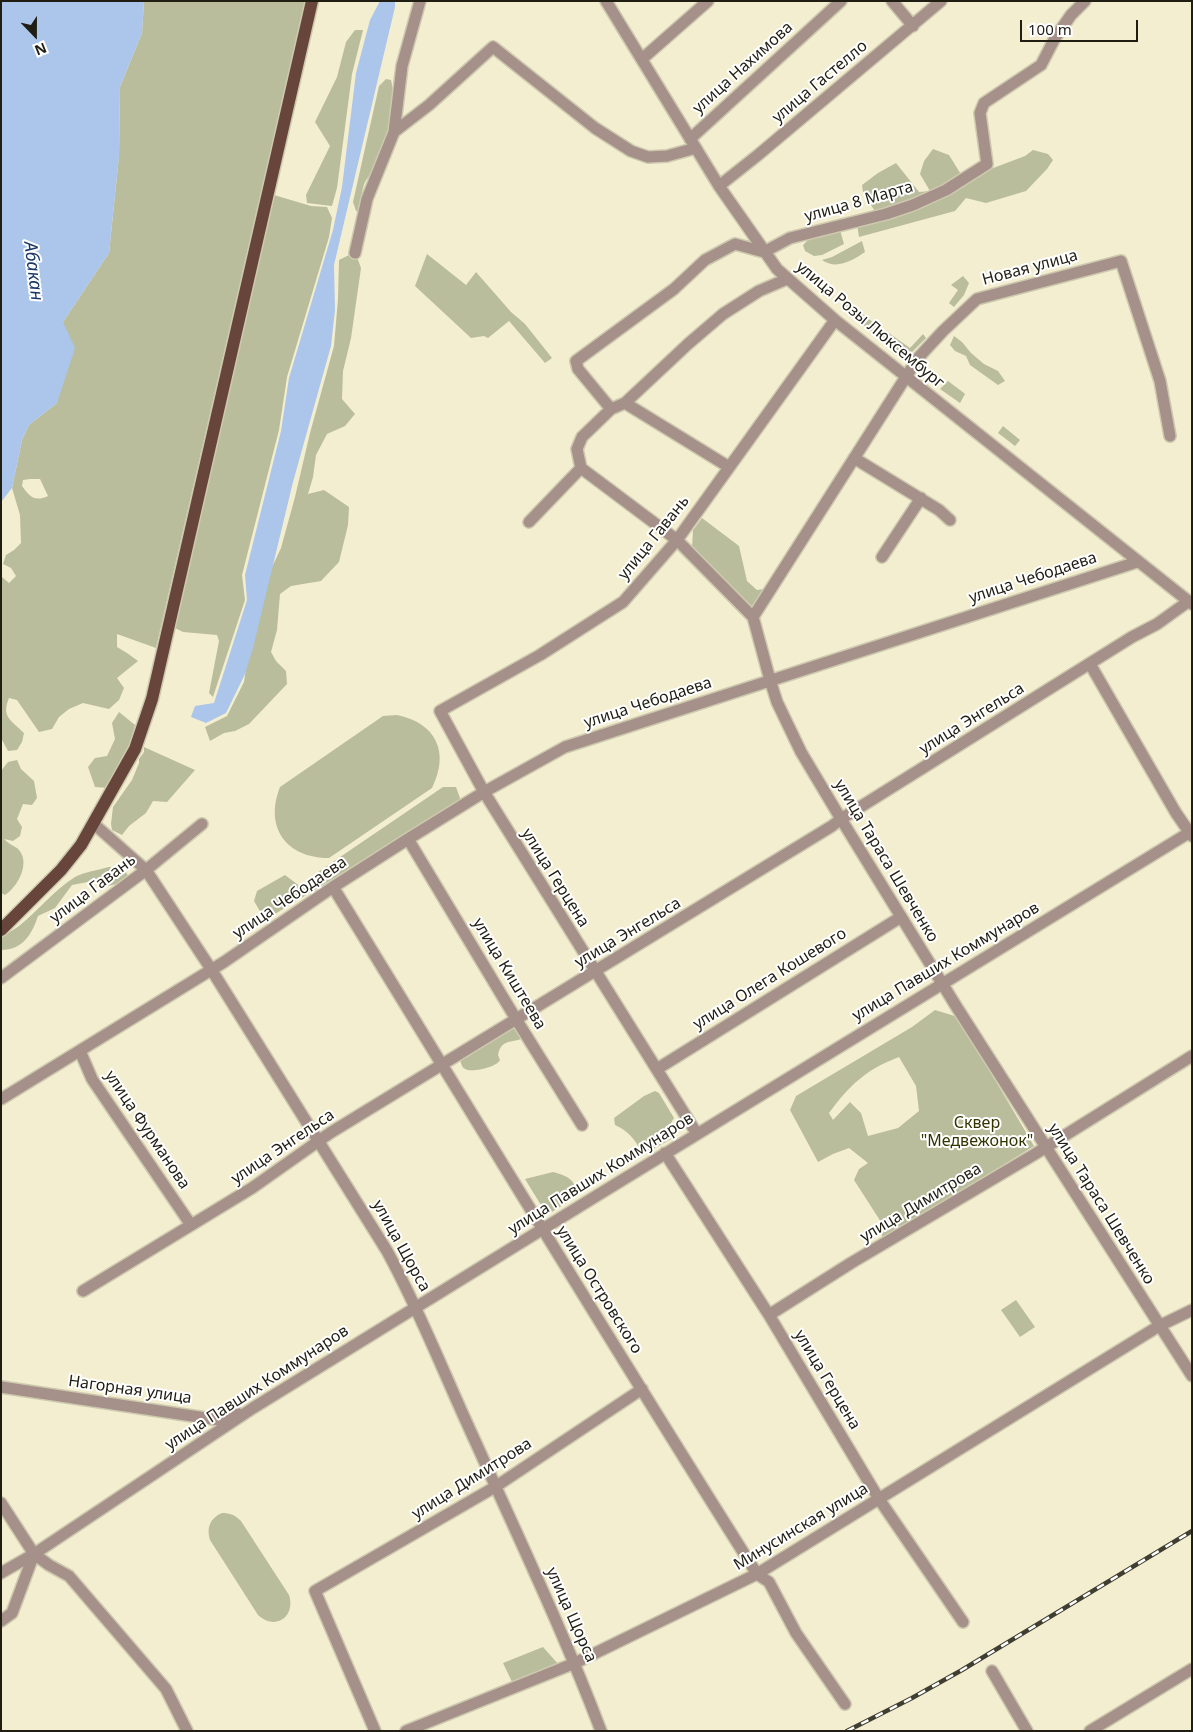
<!DOCTYPE html>
<meta charset="utf-8">
<style>
body{margin:0}
#map{position:relative;width:1193px;height:1732px;overflow:hidden;background:#f3eed0;font-family:"Noto Sans",sans-serif}
canvas{display:block}
.frame{position:absolute;inset:0;border:2px solid #201e13;pointer-events:none}
.north{position:absolute;left:10px;top:10px;width:50px;height:50px;-webkit-text-stroke:4px #fff;paint-order:stroke;rotate:158deg;font-size:14px;font-weight:700;line-height:20px;text-align:center;color:#201e13}
.north::after{content:'';display:block;margin:auto;width:18px;height:22px;background:#201e13;clip-path:polygon(50% 0,100% 100%,50% 72%,0 100%)}
.scale{position:absolute;left:1020px;top:20px;width:118px;height:22px;box-sizing:border-box;border:2px solid #201e13;border-top:0;padding-left:6px;font-size:15px;line-height:18px;white-space:nowrap;color:#201e13;-webkit-text-stroke:4px #fff;paint-order:stroke}
</style>
<div id="map">
<canvas width="1193" height="1732"></canvas>
<div class="frame"></div>
<div class="north">N</div>
<div class="scale">100 m</div>
</div>
<script>
const context = document.querySelector('canvas').getContext('2d');
context.lineJoin = 'round';
function paint(path, color) { context.fillStyle = color; context.fill(path, 'evenodd'); }
function strokePath(path, color, width, dash) { context.strokeStyle = color; context.lineWidth = width; context.lineCap = dash ? 'butt' : 'round'; context.setLineDash(dash || []); context.stroke(path); }
function write(font, color, halo, rows, align = 'center') {
  context.font = font + ' "Noto Sans",sans-serif'; context.lineWidth = 4; context.setLineDash([]); context.textBaseline = 'middle'; context.strokeStyle = halo; context.fillStyle = color; for (const [text, x, y, turn = 0] of rows) {
    context.save(); context.translate(x, y); context.rotate((+turn || 0) * Math.PI / 180); context.textAlign = isNaN(turn) ? turn : align; if (halo) context.strokeText(text, 0, 0); context.fillText(text, 0, 0); context.restore();
  }
}
paint(new Path2D(`
 M144,1h161l-149,647 -39,-14v13l10,6 11,8 -21,17 7,10 -5,12 -10,9 -26,-6 -14,6 -10,8 -7,12 -13,3 -22,-32 -8,-2c-8,19 2,22 15,35l-2,9 -5,8 -9,1 -7,-13v-170l1,9 7,6 7,-7 -5,-8 -8,-4 3,-9 8,-5 7,-7 -1,-28 -8,-27 10,-48 7,-15 28,-22 6,-81 46,-69 10,-97 1,-69 22,-54zM30,479h10l8,17c-13,6 -18,1 -26,-10l1,-6z
 M355,30h8l-11,44 -15,114 -5,18 -25,-3 -1,-8 24,-49 -15,-24 22,-45 9,-35z
 M386,79l5,1c8,31 -7,64 -17,93 -14,7 -12,25 -13,39l-5,-1 -3,-9 26,-116z
 M933,149l16,6 18,29 21,-14 37,-14 8,-6 15,4 5,6 -6,9 -21,22 -40,12 -20,-5 -11,13 -96,26 -2,-13 22,-6 -16,-26 -1,-7 16,-12 18,-10 23,29 11,-1 -10,-17 4,-13z
 M274,195l37,11 16,1 5,11 -3,19 -42,140 -8,53 -37,145 3,25 -32,97 -4,-4 10,-52 -2,-6 -34,-3 -8,-4z
 M840,230l4,14 -22,11 -8,1 -9,-5 -2,-6 5,-5z
 M862,241l3,11c-13,9 -29,18 -43,8l10,-3z
 M351,254l6,3 4,11 -10,70 -8,33 -1,28 13,15 -10,12 -18,8 -11,21 -3,22 -5,17 16,-4 25,17 -1,18 -9,37 -18,19 -30,5 -11,8 -3,36 -6,22 5,9 10,10 1,13 -38,40 -14,7 -11,2 -14,8 -5,-14 22,-11 17,-34 4,-27 16,-71 17,-36 14,-51 15,-64 24,-87 4,-47 1,-39z
 M427,254l39,31 10,-13 35,40 14,12 27,34 -7,5 -36,-42 -21,17 -4,-2 -13,2 -56,-52z
 M963,276l6,7 -5,12 -10,12 -5,-4 9,-13 -7,-5z
 M847,302l32,25 -5,6 -32,-24z
 M886,331l24,17 13,-14 3,4 -15,15 -7,4 -24,-20z
 M954,336l8,6 9,11 13,11 14,7 7,10 -7,4 -28,-20 -4,-9 -11,-5 -5,-6z
 M948,381l16,12 1,1 -5,9 -20,-14z
 M1003,426l17,14 -5,6 -17,-13z
 M702,518l37,28 8,35 10,9 7,-1 -7,13 -7,5 -58,-60 1,-17z
 M119,712l16,13 -6,22 -21,41 -13,-1 -7,-20 7,-9 12,-2 8,-17 -3,-16z
 M397,715c39,8 53,37 35,73l-103,70c-43,0 -65,-31 -49,-71l103,-71z
 M144,747l51,23 -28,32 -14,-1 -7,12 -17,13 -7,9 -10,-5 -1,-6 2,-17 19,-27 7,-17v-4l5,-7z
 M17,760l4,9 13,12 3,17 -5,7 -9,-1 -6,15 5,8 -2,9 -7,5 -9,-2c4,4 8,6 13,9 15,13 1,39 -12,47l-4,-2v-122l7,-9z
 M443,787h13l4,11 -2,5 -193,117 -11,-19 3,-10 28,-16 16,12 20,-17z
 M109,867l9,1 8,4 4,7 -8,4 -19,4 -5,-7 -26,5 -17,23 -17,8c-6,18 -15,34 -37,34l1,-13c5,-4 12,-7 17,-11 19,-15 35,-36 56,-49 9,-5 23,-7 34,-10z
 M935,1010l23,7 76,129 -143,88 -9,4 -1,-16 -27,-42 5,-11 9,-6 -19,-15 -16,6 -15,8 -28,-52 6,-14 116,-69zM899,1057l17,29 3,25 -21,17 -30,8 -7,-23 -11,-11 -17,18 -4,-7c21,-28 36,-43 70,-56z
 M516,1027l5,4v8c-12,4 -20,1 -23,16l2,5c-3,7 -28,13 -35,9 -4,-2 -4,-7 -5,-11z
 M655,1091l4,2 15,25c-5,7 -5,12 -1,20l-27,15 -5,-2c-7,-13 -13,-20 -26,-26l-1,-7 30,-22z
 M553,1172c15,4 21,7 26,23l-32,20 -22,-36z
 M1016,1300l19,27 -15,10 -19,-27z
 M222,1513c8,0 13,2 19,8l48,74c7,22 -14,36 -31,20l-48,-75c-4,-12 0,-22 12,-27z
 M543,1647l16,18 -46,19 -10,-21z`), '#babd9b');
paint(new Path2D(`
 M1,1h143l-2,32 -22,54 -1,69 -10,97 -46,69 12,26 -18,55 -28,22 -7,15 -10,48 -11,14z
 M380,1h15v6l-61,258 1,45 -4,36 -38,136 -40,166 -8,26 -19,39 -20,10 -15,-6 4,-11 19,-3 33,-103 -2,-25 36,-144 8,-53 44,-148 9,-43 14,-114 14,-53z`), '#acc5eb');
const minor = new Path2D(`
 M606,1l113,185 58,83 58,51 357,284
 M892,1l21,25
 M642,59l66,-58
 M394,132l35,-27 64,-58 102,81 36,23 17,6 19,-1 29,-8
 M690,139l151,-138
 M719,186l39,-31 183,-154
 M764,252l26,-14 96,-24 27,-9 33,-15 41,-26 -7,-51 4,-10 57,-38 14,-27 16,-23 14,-14
 M355,253l12,-54 27,-67 8,-66 18,-65
 M625,403l104,64
 M611,409l-33,-40 -2,-8 98,-72 31,-29 30,-16 29,8
 M854,458l85,52 11,10
 M581,468l96,72 76,77 17,63 7,22 24,50 40,67 115,187 236,370
 M529,522l52,-54 -4,-19 5,-12 29,-28 14,-6 63,-59 35,-30 36,-23 28,-12
 M882,557l39,-59
 M753,617l165,-259 25,-27 34,-32 144,-38 39,120 10,55
 M1090,664l86,149 16,23
 M94,824l52,46 65,99 176,282c34,62 59,128 89,192 43,96 88,190 125,288
 M408,839l108,180 66,106
 M333,887c141,229 280,460 424,687l12,8 27,51 49,71
 M1,978l145,-108 56,-46
 M80,1051l12,28 99,146
 M657,1069l244,-152
 M1,1099l223,-137 109,-75 75,-48 76,-47 81,-45 572,-185
 M697,1134l-213,-342 -44,-81 100,-56 83,-53 54,-62 158,-220
 M665,1153l104,162 110,184 84,123
 M83,1291l169,-103 78,-55 502,-307 9,-7 291,-182 25,-13 32,-23
 M769,1315l82,-52 184,-109 157,-98
 M1,1387l218,33 18,-7
 M1,1503l33,51 15,11 20,11 97,113 21,42
 M1,1573l33,-19 219,-146 340,-210 599,-367
 M1,1621l11,-8 22,-59
 M992,1671l35,60
 M375,1731l-60,-140 180,-104 147,-98
 M406,1731l169,-68 182,-89 402,-248 33,-16
 M1090,1731l102,-62`);
const major = new Path2D(`
 M1,930l60,-60 20,-25 54,-96 17,-50 160,-698`);
strokePath(minor, '#cdc9ae', 14);
strokePath(major, '#cdc9ae', 15);
strokePath(minor, '#a6908a', 11);
strokePath(major, '#68453b', 12);
const rail = new Path2D(`
 M847,1731l65,-33 50,-28 230,-139`);
strokePath(rail, '#403e30', 4.5);
strokePath(rail, '#fff', 2.5, [8]);
write('16px', '#201e13', '#fff', [
 ["улица Нахимова",743,68,-42],
 ["улица Гастелло",820,82,-40],
 ["улица 8 Марта",859,202,-16],
 ["Новая улица",1030,268,-15],
 ["улица Розы Люксембург",870,325,40],
 ["улица Гавань",654,538,-51],
 ["улица Чебодаева",1033,578,-18],
 ["улица Чебодаева",648,703,-18],
 ["улица Энгельса",972,719,-32],
 ["улица Тараса Шевченко",886,861,59],
 ["улица Герцена",555,878,58],
 ["улица Гавань",93,889,-37],
 ["улица Чебодаева",290,898,-34],
 ["улица Энгельса",628,933,-31],
 ["улица Павших Коммунаров",946,962,-31],
 ["улица Киштеева",509,974,59],
 ["улица Олега Кошевого",770,979,-32],
 ["улица Фурманова",147,1130,56],
 ["улица Энгельса",283,1147,-34],
 ["улица Павших Коммунаров",601,1174,-32],
 ["улица Димитрова",921,1203,-31],
 ["улица Тараса Шевченко",1101,1204,58],
 ["улица Щорса",401,1246,61],
 ["улица Островского",599,1290,58],
 ["улица Герцена",827,1380,59],
 ["улица Павших Коммунаров",257,1388,-33],
 ["Нагорная улица",130,1390,8],
 ["улица Димитрова",472,1479,-32],
 ["Минусинская улица",801,1527,-31],
 ["улица Щорса",571,1615,66]
]);
write('16px', '#333500', '#fff', [
 ["Сквер",977,1123],
 ["\"Медвежонок\"",977,1141]
]);
write('italic 18px', '#193868', '#fff', [
 ["Абакан",33,271,83]
]);
</script>
